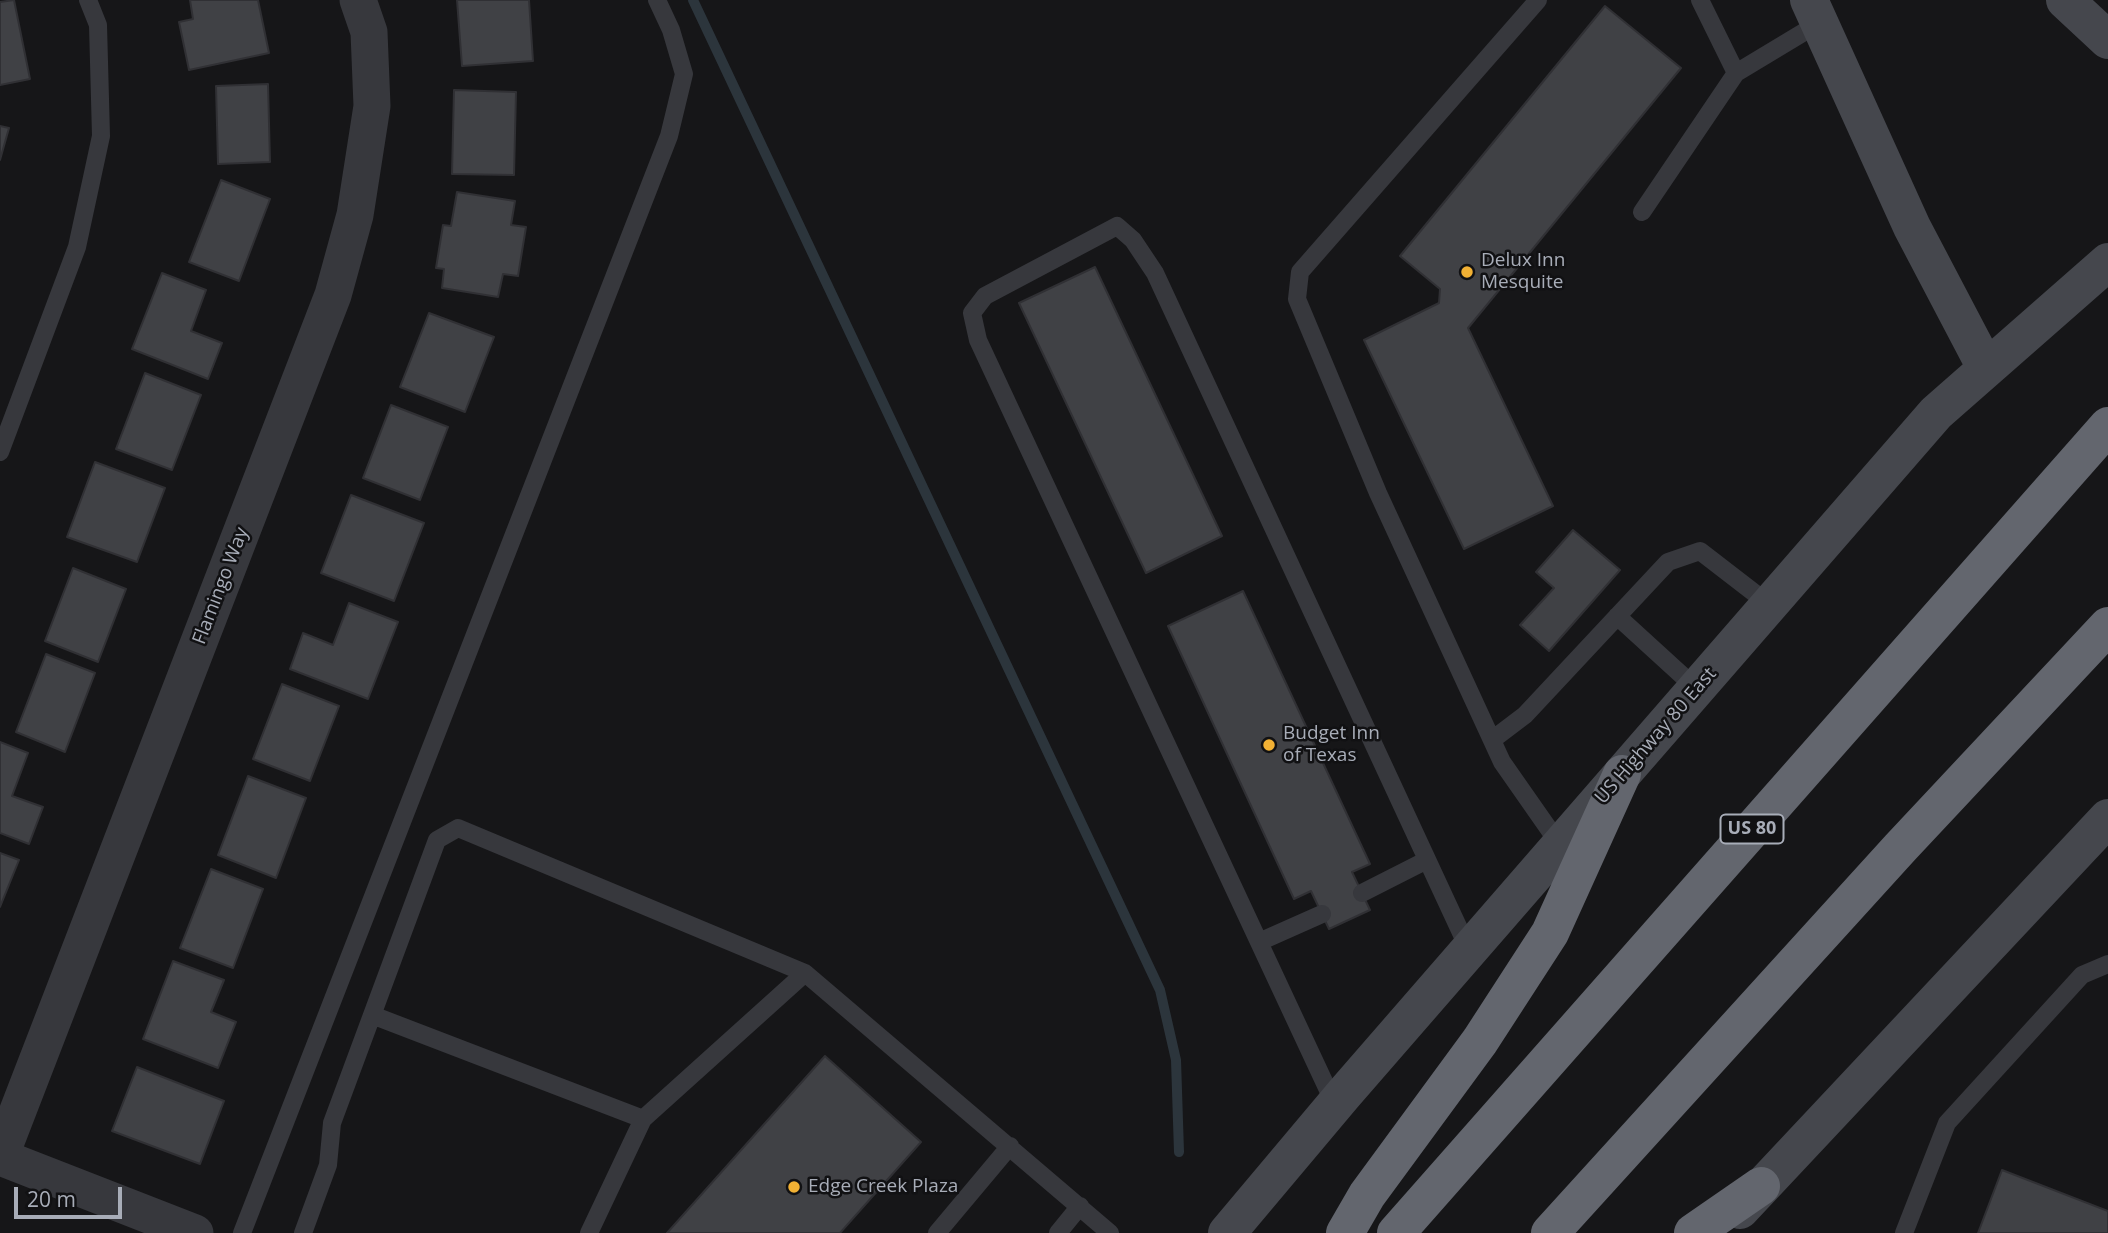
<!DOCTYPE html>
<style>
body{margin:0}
#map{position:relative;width:2108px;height:1233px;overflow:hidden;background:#161618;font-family:"Open Sans",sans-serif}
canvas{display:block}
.scale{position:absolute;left:14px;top:1187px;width:108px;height:32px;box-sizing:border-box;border:4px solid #a8adb8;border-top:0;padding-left:9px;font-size:21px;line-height:24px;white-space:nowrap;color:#a8adb8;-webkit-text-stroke:5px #111113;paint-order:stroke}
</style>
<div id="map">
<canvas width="2108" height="1233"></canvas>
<div class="scale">20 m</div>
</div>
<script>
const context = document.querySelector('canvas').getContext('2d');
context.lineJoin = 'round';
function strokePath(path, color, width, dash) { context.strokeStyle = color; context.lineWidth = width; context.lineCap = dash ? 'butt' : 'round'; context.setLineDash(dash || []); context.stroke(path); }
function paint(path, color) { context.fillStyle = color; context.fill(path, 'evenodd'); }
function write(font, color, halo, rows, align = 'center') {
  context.font = font + ' "Open Sans",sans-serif'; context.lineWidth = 5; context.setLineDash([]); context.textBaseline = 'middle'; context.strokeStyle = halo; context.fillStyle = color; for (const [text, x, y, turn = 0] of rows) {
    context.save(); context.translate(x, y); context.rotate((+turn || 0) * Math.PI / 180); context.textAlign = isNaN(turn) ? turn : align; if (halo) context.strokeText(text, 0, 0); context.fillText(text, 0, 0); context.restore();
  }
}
strokePath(new Path2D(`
 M693,0l467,990 16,70 3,92`), '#2c353c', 10);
const building = new Path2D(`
 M14,0l16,79 -30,6v-83z
 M190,0h68l11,53 -80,17 -10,-48 14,-3z
 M457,0h72l4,61 -71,5z
 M1605,6l76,62 -213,260 85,178 -89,43 -100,-209 75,-37 1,-14 -40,-33z
 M268,84l2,78 -52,2 -2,-78z
 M454,90l62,2 -2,83 -62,-1z
 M0,126l9,2 -9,32z
 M221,180l49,19 -31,82 -50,-19z
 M457,192l58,9 -4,24 15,2 -8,49 -15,-2 -5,23 -56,-9 2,-19 -8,-1 7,-43 8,1z
 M1095,267l127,269 -76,37 -127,-270z
 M162,273l44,17 -15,41 31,12 -14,36 -76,-30z
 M429,313l65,24 -29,75 -65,-25z
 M145,373l56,22 -29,75 -56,-21z
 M391,405l57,22 -28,73 -57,-22z
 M95,462l70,26 -28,74 -70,-25z
 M351,495l73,28 -30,78 -73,-28z
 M1573,530l47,40 -71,81 -29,-26 34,-37 -18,-16z
 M73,568l53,21 -28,73 -53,-21z
 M1243,591l127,273 -18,8 18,38 -41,19 -18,-38 -17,8 -126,-273z
 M349,603l49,19 -30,77 -78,-30 13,-36 30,12z
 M46,654l49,19 -30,79 -49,-20z
 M282,684l57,22 -29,75 -57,-22z
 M0,742l28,11 -16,43 31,11 -14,37 -29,-11z
 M248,776l58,22 -30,80 -58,-23z
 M0,853l19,7 -19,47z
 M211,869l52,20 -30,79 -53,-20z
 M173,961l51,19 -13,32 25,10 -18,46 -75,-29z
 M825,1056l96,86 -81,91h-173z
 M137,1067l87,34 -24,63 -88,-33z
 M2002,1170l106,41v22h-130z`);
paint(building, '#404145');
strokePath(building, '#303034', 2);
strokePath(new Path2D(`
 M1538,0l-238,272 -3,27 81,194 124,269 58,83
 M1736,73l83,-50
 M1642,212l94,-139 -36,-73
 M0,452l77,-205 24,-111 -3,-111 -10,-25
 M1617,616l80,73
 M1492,740l33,-25 143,-153 32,-11 70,54
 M1362,893l65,-33
 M1259,942l63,-28
 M372,1015l271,104
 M1335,1105l-357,-765 -6,-27 13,-17 132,-70 16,14 22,33 314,677
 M242,1233l427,-1097 15,-62 -13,-44 -14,-30
 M303,1233l25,-68 4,-42 105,-283 21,-12 347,145 305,260
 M589,1233l54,-114 162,-146
 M937,1233l73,-87
 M1058,1233l22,-27
 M1904,1233l43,-110 135,-148 26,-11`), '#37383d', 18);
strokePath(new Path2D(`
 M0,1157l333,-862 22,-80 17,-109 -3,-74 -11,-32
 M0,1157l195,76`), '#37383d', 37);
strokePath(new Path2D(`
 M1809,0l103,227 74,141
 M2065,0l43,40
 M1740,1210l368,-392
 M1227,1233l116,-138 593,-682 172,-151`), '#45474d', 38);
strokePath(new Path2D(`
 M1345,1233l22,-38 113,-154 70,-108 72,-159
 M1396,1233l712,-807
 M1550,1233l350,-385 208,-222
 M1693,1233l68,-47`), '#63666e', 38);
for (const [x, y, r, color] of [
 [1467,272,7,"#f2b134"],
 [1269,745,7,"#f2b134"],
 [794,1187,7,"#f2b134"]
]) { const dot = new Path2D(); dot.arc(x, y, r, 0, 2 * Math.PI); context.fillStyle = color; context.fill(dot); strokePath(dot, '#111113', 2.5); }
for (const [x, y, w] of [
 [1752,829,63]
]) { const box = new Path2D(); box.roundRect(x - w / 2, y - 14.5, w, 29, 5); context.fillStyle = '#111113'; context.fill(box); strokePath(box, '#a8adb8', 2); }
write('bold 18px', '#a8adb8', null, [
 ["US 80",1752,829]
]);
write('19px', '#a8adb8', '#111113', [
 ["Delux Inn",1481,261],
 ["Mesquite",1481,283],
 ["Budget Inn",1283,734],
 ["of Texas",1283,756],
 ["Edge Creek Plaza",808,1187]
], 'left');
write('19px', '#a8adb8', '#111113', [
 ["Flamingo Way",221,586,-69],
 ["US Highway 80 East",1656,736,-49]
]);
</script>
